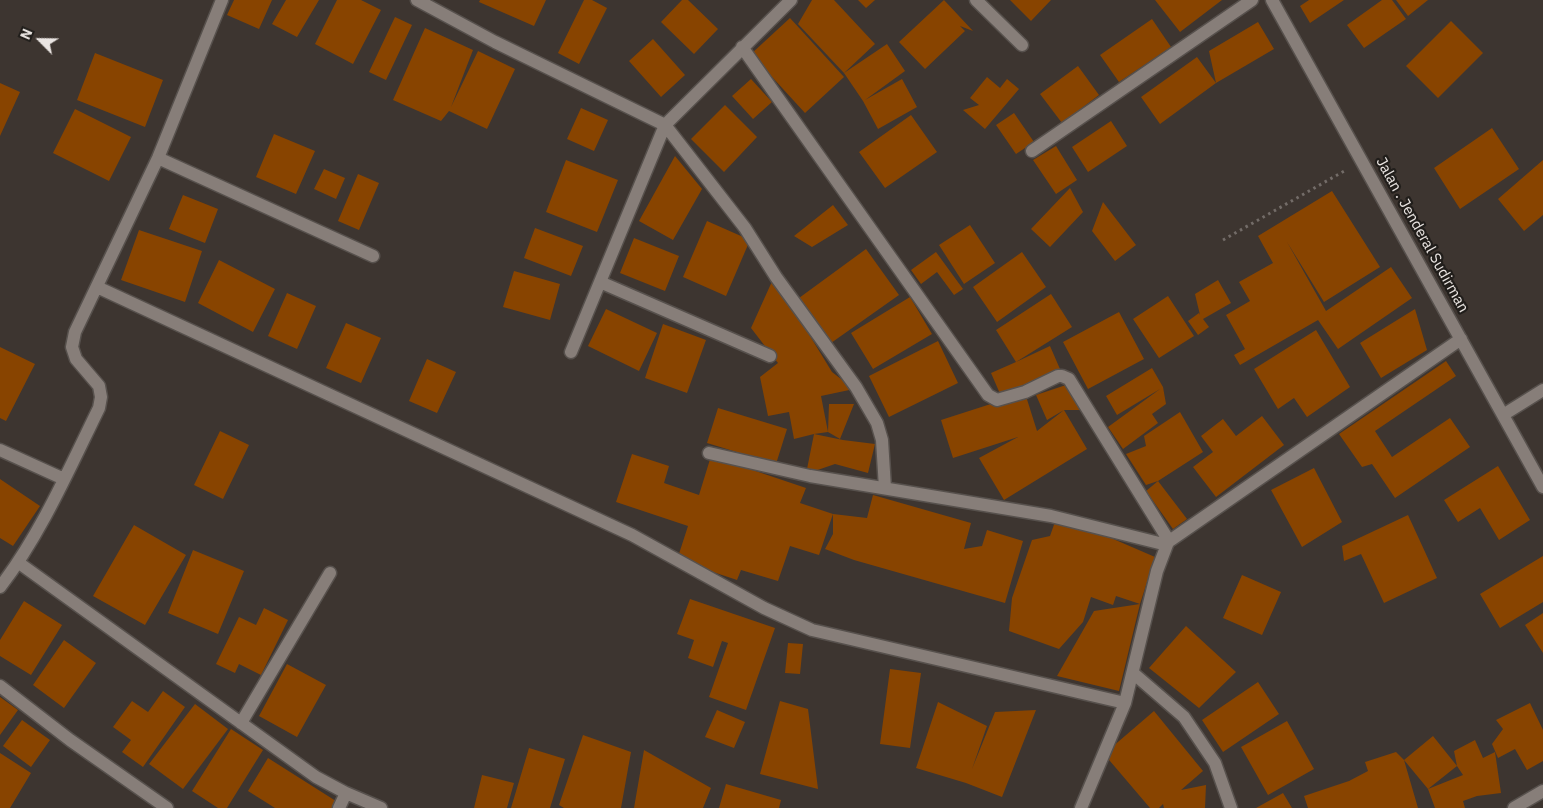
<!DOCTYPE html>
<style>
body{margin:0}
#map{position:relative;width:1543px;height:808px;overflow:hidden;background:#3d3530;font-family:"IBM Plex Sans",sans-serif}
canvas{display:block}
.north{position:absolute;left:15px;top:15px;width:50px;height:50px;-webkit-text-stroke:4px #211e1b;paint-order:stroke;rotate:293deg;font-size:14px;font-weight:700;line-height:20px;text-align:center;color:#eae5e2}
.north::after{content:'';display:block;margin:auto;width:18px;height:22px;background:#eae5e2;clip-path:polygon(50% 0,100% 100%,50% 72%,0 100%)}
</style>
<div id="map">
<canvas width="1543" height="808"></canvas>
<div class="north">N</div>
</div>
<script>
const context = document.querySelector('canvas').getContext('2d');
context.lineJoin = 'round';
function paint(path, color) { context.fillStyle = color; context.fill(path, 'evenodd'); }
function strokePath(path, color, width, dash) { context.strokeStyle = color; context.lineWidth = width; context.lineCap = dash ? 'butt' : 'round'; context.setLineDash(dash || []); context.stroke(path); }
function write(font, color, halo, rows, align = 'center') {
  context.font = font + ' "IBM Plex Sans",sans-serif'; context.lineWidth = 4.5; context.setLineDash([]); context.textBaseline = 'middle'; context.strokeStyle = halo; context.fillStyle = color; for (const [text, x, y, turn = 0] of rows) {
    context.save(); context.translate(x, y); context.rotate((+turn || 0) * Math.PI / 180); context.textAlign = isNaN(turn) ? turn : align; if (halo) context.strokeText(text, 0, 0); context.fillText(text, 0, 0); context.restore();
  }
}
paint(new Path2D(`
 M234,0h38l-13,29 -32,-14z
 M286,0h33l-22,37 -25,-13z
 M337,0h24l20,10 -28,54 -38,-20z
 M480,0h66l-12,26 -55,-24z
 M584,0h8l15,8 -28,56 -21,-11z
 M682,0h6l30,29 -24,25 -33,-32z
 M812,0h22l41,44 -31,29 43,-29 18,27 -40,29 37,-21 15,28 -39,22 -15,-28 -19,-28 -46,-49z
 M858,0h17l-9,8z
 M944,0l29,31 -13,-5 5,5 -40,38 -26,-27z
 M1010,0h41l-20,21z
 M1155,0h67l-42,32z
 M1309,0h35l-34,23 -10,-17z
 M1382,0h10l14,19 -42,29 -17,-23z
 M1396,0h32l-20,16z
 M395,17l17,8 -26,55 -17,-8z
 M790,18l54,59 -39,36 -54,-59z
 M1152,19l19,28 -52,35 -19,-27z
 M1451,21l32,32 -45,45 -32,-32z
 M1258,22l16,27 -58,34 -7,-32z
 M425,28l48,22 -22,57 27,-56 37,18 -28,60 -38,-18 -8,10 -48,-21z
 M653,39l32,36 -24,22 -32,-36z
 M95,53l68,27 -18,47 -68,-27z
 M1197,57l19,26 -56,41 -19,-27z
 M1078,66l21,29 -37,28 -22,-29z
 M987,77l13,11 7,-9 12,10 -34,40 -22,-19 16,-5 -9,-7z
 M751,79l21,23 -19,17 -21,-23z
 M0,83l20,9 -20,44z
 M725,105l32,32 -33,35 -33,-33z
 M581,108l27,12 -14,31 -27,-12z
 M75,109l56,28 -22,44 -56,-28z
 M1014,113l20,29 -18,12 -20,-29z
 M911,115l26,37 -52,36 -26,-36z
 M1111,121l16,25 -39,26 -16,-25z
 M1492,128l27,41 -59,40 -26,-41z
 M274,134l41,17 -19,43 -40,-17z
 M1056,146l21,34 -21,14 -23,-34z
 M675,156l27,33 -29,51 -34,-19z
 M566,160l52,20 -21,52 -51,-20z
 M1543,160v55l-19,16 -26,-32z
 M324,169l21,9 -9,21 -22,-10z
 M358,174l21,9 -20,47 -21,-9z
 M1070,188l13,24 -33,35 -19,-18z
 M1332,191l48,76 -56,35 -37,-60 39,69 65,-44 21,31 -74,51 -20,-29 -78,45 -6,-10 11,-6 -19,-34 24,-14 -11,-19 34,-19 -15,-27z
 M183,195l35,14 -13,34 -36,-14z
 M1103,202l33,43 -21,16 -23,-30z
 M833,205l15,20 -36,22 -18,-11z
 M707,221l43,19 -24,56 -43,-19z
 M970,225l25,38 -31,21 -25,-39z
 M535,228l48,18 -12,30 -47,-18z
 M139,230l63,21 -17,51 -64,-22z
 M634,238l45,18 -14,35 -45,-18z
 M866,249l33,46 -68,48 -32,-45z
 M936,252l27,37 -9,6 -17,-23 -16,12 -10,-14z
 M1022,252l24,35 -49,35 -24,-35z
 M219,260l56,29 -22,43 -55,-29z
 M514,271l46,13 -10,36 -47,-13z
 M774,277l58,95 22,17 -33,7 7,36 1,-28h25l-14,35 -12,-7 -14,2 29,6 32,4 -7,29 -33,-9 -29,10 8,-40 -20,5 -5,-27 -21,4 -8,-39 18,-14 -27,-35z
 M1218,280l13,23 -28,16 6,8 -11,8 -10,-14 11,-8 1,2 -5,-21z
 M287,293l29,13 -19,43 -29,-13z
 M1051,294l21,33 -56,35 34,-16 10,23 -59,27 -10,-23 25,-11 -20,-32z
 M1168,296l26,40 -35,22 -26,-39z
 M910,297l22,37 -59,35 -22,-36z
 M606,309l51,24 -18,38 -51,-25z
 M1415,309l12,41 -46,28 -21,-35z
 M1119,312l25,47 -56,30 -25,-47z
 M346,323l35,15 -20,45 -35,-15z
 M663,324l43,16 -19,53 -42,-15z
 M1316,330l34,57 -43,30 -13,-19 -16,11 -24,-40z
 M938,341l20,42 -69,34 -20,-41z
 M0,347l35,17 -29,57 -6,-3z
 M427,359l29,13 -19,41 -28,-12z
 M1446,361l10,15 -81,55 17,26 58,-39 20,29 -75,51 -23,-34 -10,3 -23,-33z
 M1152,368l11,19 3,17 -14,10 6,9 -35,26 -15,-22 52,-38 -43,26 -11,-19z
 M1072,383l9,27h-17l23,39 -83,51 -25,-42 39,-21 -65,21 -12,-38 84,-27 12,38 27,-21 -17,10 -11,-25z
 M718,408l69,21 -11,35 -69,-21z
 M1180,412l23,40 -45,29 29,38 -14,10 -27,-38 12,-10 -12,4 -20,-31 20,-8 -2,-10z
 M1262,416l22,29 -68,52 -23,-30 20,-15 -12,-16 22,-17 13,17z
 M220,431l29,14 -26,54 -29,-14z
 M632,454l37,12 -5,17 35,12 12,-39 95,32 -6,15 33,11 34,4 6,-23 98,28 -7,26 18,-3 5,-16 36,11 -18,62 -151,-43 -29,-11 8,-15v-20l-14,41 -29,-9 -12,35 -37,-11 -4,10 -60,-20 11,-34 -72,-24z
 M1498,466l32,54 -31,20 -19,-32 -22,14 -14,-22z
 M1314,468l28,54 -40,25 -31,-57z
 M0,479l40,27 -27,40 -13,-8z
 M1408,515l29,63 -53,25 -23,-49 -17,7 -2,-15z
 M1056,519l55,19 44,19 -15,47 -24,-8 -3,9 -22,-8 -8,25 -24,27 -50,-18 3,-33 20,-58 18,-4z
 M134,525l52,30 -41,70 -52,-29z
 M193,550l51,21 -26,63 -50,-21z
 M1543,556v46l-43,26 -20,-34z
 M1242,575l39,17 -19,43 -39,-17z
 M690,599l85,29 -29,82 -37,-13 19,-54 -6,-2 -9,26 -25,-9 6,-18 -17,-6z
 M24,601l38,24 -31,50 -31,-19v-16z
 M1140,604l-21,87 -62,-15 37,-65z
 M264,608l24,12 -27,55 -22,-11 -4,9 -19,-9 23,-47 17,8z
 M1543,613v40l-18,-28z
 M1186,626l50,46 -37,36 -50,-40z
 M64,640l32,23 -32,45 -31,-23z
 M788,643l15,1 -3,30 -15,-1z
 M287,664l39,21 -29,52 -38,-21z
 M890,669l31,4 -11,75 -30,-4z
 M1258,682l21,32 -56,38 -21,-32z
 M163,691l22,16 -42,60 -21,-15 9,-12 -18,-13 19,-26 16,11z
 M0,697l18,13 -18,25z
 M780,701l28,8 10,80 -58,-15z
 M938,702l49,24 -15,43 23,-57 41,-2 -34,87 -36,-14 -50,-15z
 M1530,703l13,27v31l-16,9 -12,-21 -17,9 -6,-14 11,-15 -7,-9z
 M195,704l33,25 -45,60 -34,-25z
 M717,710l28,12 -11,26 -29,-11z
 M1154,711l49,60 -22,19 25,-5 -1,23h-41l-1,-4 -4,4h-9l-46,-54z
 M22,720l28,20 -19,27 -28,-21z
 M1287,721l27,48 -46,26 -27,-48z
 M231,729l32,21 -36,58h-9l-26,-17z
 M583,735l48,17 -10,56h-57l-5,-3z
 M1433,736l24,30 -29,23 -24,-29z
 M1475,740l8,18 12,-6 6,41 -24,3 -14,5 2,7h-30l-7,-19 35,-14 -6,-9 -3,-15z
 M529,748l36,11 -15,49h-39z
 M644,750l67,38 -8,20h-69z
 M1396,752l8,8 14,48h-110l-4,-12 45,-15 19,-10 -3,-9z
 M0,753l31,20 -21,35h-10z
 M268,758l71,45 -4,5h-60l-27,-17z
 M482,775l32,8 -7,25h-33z
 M726,784l55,16 -2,8h-60z
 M1283,793l9,15h-36z`), '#840');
const minor = new Path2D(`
 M417,0l78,42 170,83 80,103 31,49 80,110 21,36 5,17 3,48
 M976,0l46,45
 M1272,0l271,487
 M742,47l246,348 9,5 28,-8 33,-16h4l7,3 100,162
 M1032,151l220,-151
 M158,158l215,98
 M600,282l170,74
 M97,287l535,248 132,73 48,22 313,73
 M571,352l94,-227 126,-125
 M1503,415l40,-25
 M0,450l64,29
 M709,453l101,23 241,40 116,29
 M19,563l297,214 30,16 35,15
 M0,587c40,-51 70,-120 99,-179l2,-11 -2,-11 -23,-27 -4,-12 3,-15 83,-174 64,-158
 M1133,673l51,44 31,46 16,45
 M0,686l70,54 97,68
 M241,723l89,-150
 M339,808l7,-15
 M1081,808l44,-105 32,-132 11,-29 293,-203
 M1514,808l29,-17`);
strokePath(minor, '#57514d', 15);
strokePath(new Path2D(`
 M1223,240l123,-70`), '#736c68', 3, [2.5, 4]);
strokePath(minor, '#877e79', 12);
write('15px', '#eae5e2', '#211e1b', [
 ["Jalan . Jenderal Sudirman",1422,235,61]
]);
</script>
